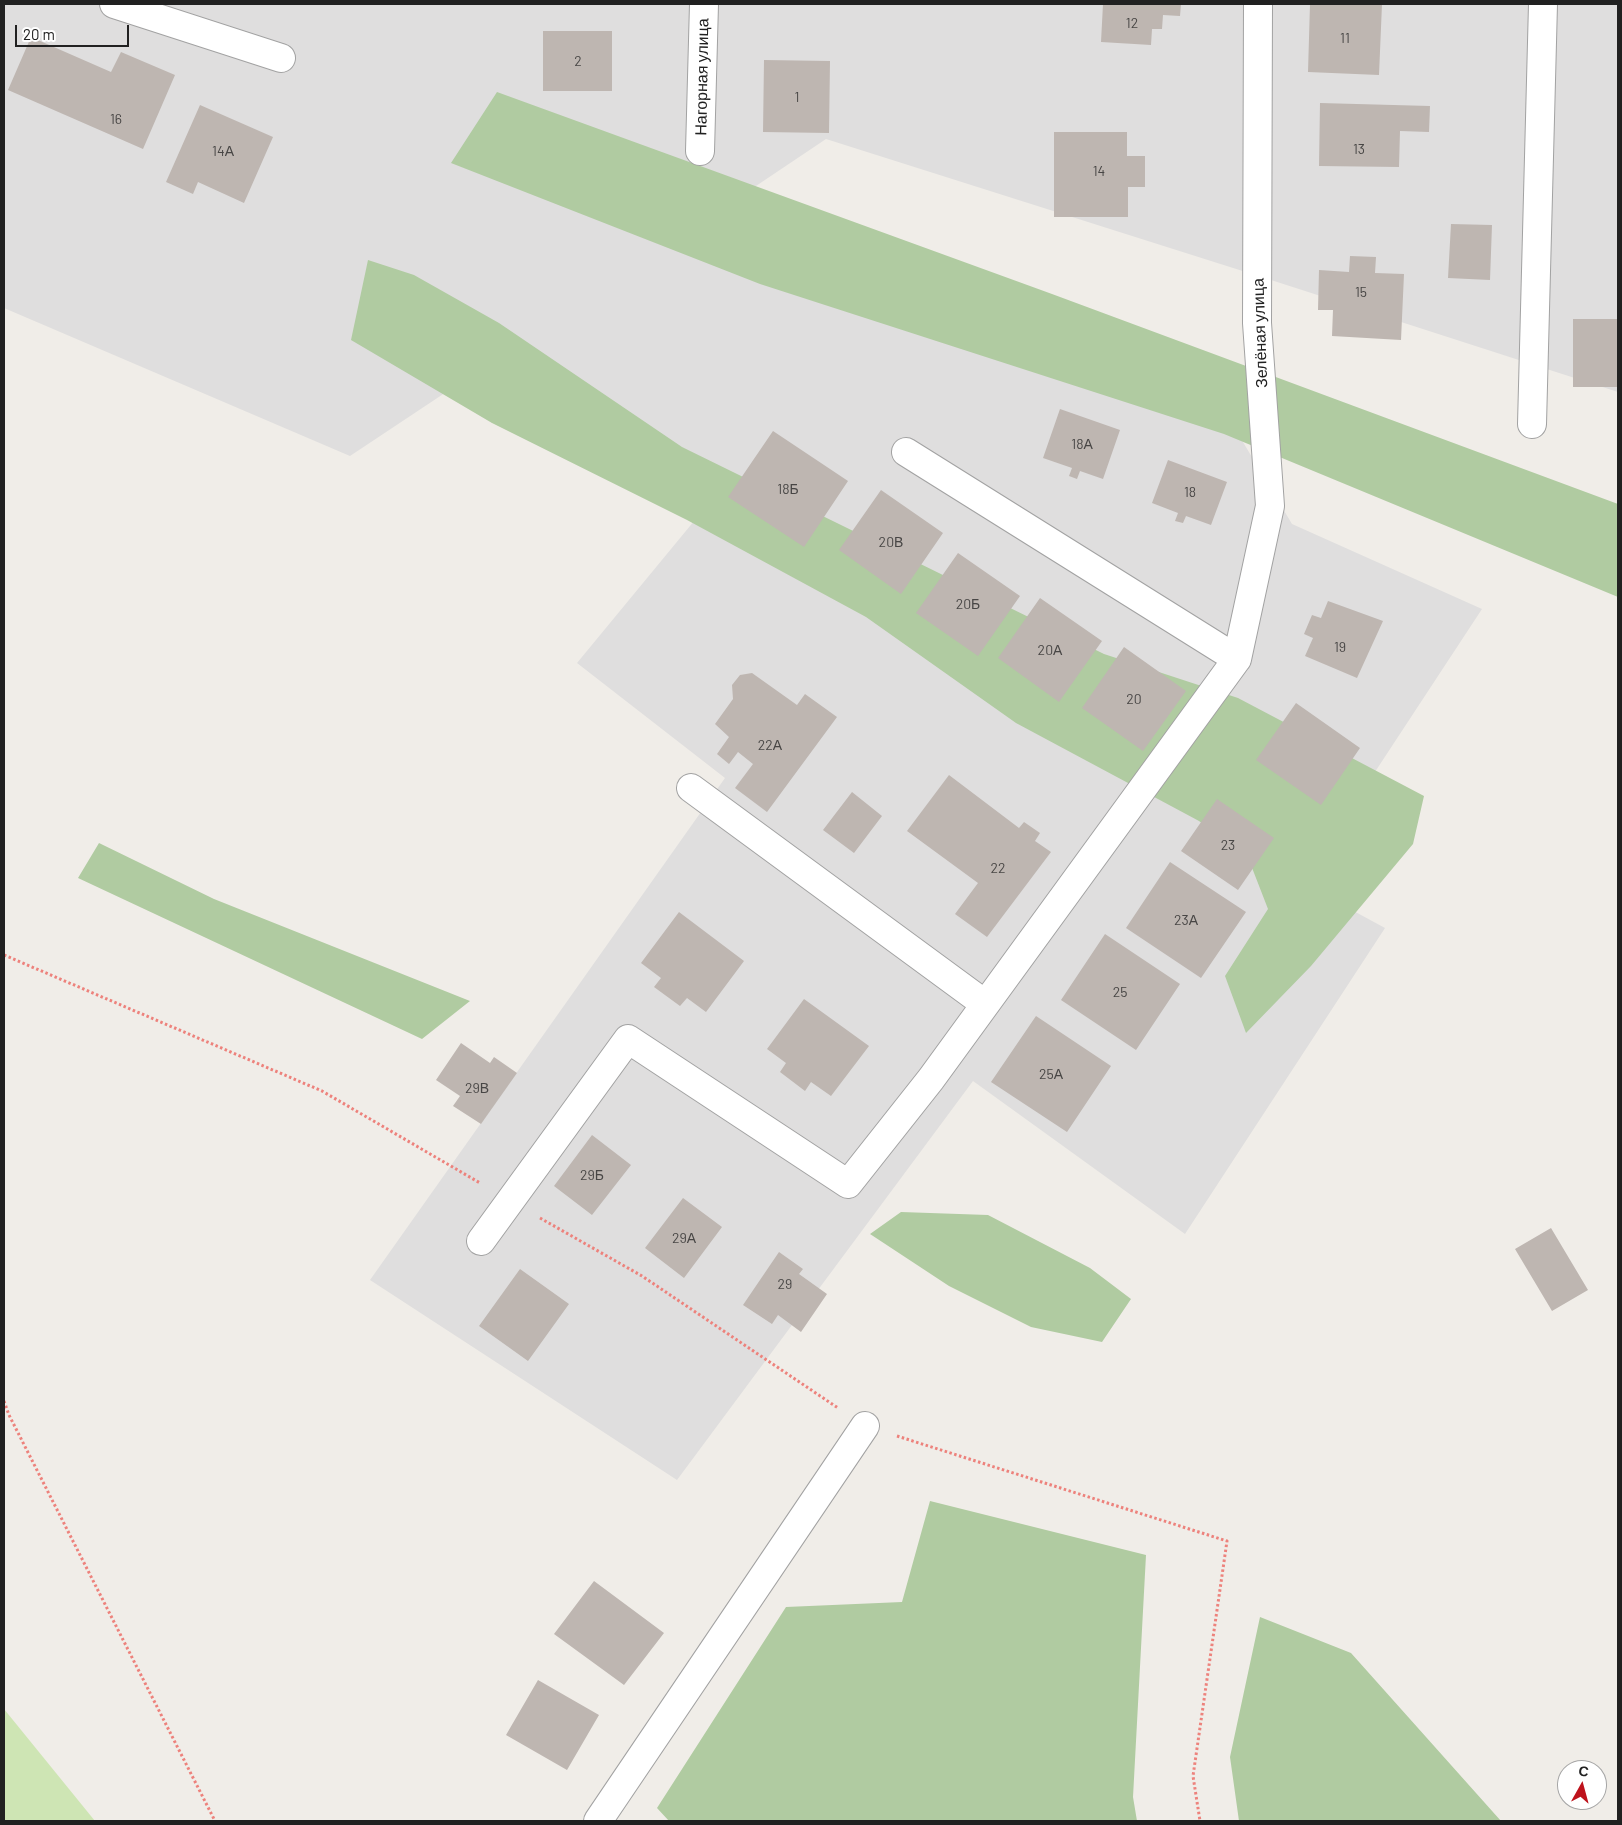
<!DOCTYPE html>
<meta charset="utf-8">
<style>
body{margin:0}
#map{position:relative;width:1622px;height:1825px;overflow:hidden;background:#f0ede8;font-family:Barlow,sans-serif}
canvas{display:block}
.frame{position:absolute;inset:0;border:5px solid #212121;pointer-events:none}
.north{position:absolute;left:1557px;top:1760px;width:50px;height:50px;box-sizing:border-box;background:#fff;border:1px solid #a6a6a6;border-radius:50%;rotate:7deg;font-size:14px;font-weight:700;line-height:20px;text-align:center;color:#212121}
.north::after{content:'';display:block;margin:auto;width:18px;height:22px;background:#be131c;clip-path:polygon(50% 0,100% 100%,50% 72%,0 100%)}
.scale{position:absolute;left:15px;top:25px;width:114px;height:22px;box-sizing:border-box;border:2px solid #212121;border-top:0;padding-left:6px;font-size:15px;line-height:18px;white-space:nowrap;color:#212121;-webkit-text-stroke:4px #fff;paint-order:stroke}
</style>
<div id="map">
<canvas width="1622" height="1825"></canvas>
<div class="frame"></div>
<div class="north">С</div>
<div class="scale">20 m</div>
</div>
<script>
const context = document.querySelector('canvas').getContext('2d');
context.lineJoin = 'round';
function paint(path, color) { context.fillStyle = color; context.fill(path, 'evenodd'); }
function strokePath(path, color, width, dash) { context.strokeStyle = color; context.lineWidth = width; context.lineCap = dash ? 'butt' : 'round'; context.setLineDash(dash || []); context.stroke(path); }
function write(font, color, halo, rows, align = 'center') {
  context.font = font + ' Barlow,sans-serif'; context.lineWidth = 5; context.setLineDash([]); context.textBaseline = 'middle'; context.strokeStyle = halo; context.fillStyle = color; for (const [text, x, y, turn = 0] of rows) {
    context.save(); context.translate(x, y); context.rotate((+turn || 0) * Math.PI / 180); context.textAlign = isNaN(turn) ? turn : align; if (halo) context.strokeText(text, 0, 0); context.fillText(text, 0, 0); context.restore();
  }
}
paint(new Path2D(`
 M4,4h1614v388l-347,-112 -445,-141 -158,106 557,167 67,112 190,85 -180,274 83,45 -200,306 -212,-153 -296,399 -307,-200 355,-502 -148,-115 127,-154 -202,-154 -152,101 -346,-148z`), '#dfdede');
paint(new Path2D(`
 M4,1709l91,112h-91z`), '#cee5b4');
paint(new Path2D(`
 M497,92l555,202 566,210v93l-394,-163 -464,-150 -309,-121z
 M368,260l46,15 85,48 183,124 422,207 134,44 186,98 -11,48 -102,122 -65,67 -21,-57 43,-67 -19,-49 -50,-39 -183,-98 -150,-106 -179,-97 -195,-97 -141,-83z
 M99,843l115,56 256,102 -48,38 -344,-161z
 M901,1212l87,3 102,53 41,31 -29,43 -71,-15 -82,-41 -79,-52z
 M930,1501l216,54 -13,242 4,24h-468l-12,-13 129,-201 116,-5z
 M1260,1617l91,36 150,168h-262l-9,-64z`), '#b0cba1');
paint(new Path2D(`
 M1103,4h78l-1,12 -17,-1 -1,14h-10l-1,16 -50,-3z
 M1310,4h72l-3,71 -71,-3z
 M543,31h69v60h-69z
 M31,37l80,35 10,-20 54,23 -32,74 -135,-59z
 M764,60l66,1 -1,72 -66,-1z
 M1320,103l110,3 -1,26 -29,-1 -1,36 -80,-1z
 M200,105l73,32 -29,66 -46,-21 -5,12 -27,-12z
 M1054,132h73v24h18v31h-17v30h-74z
 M1451,224l41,1 -2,55 -42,-2z
 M1350,256l26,1 -1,16 29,1 -3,66 -69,-4 1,-26h-15l1,-40 30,2z
 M1573,319h45v68h-45z
 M1060,409l60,21 -17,49 -23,-8 -3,8 -8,-3 3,-8 -29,-10z
 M773,431l75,50 -44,66 -76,-50z
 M1168,460l59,22 -16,43 -25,-9 -3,7 -8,-2 3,-8 -26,-10z
 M881,490l62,43 -42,61 -62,-44z
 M958,553l62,43 -42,60 -62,-43z
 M1040,598l62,43 -43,61 -61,-44z
 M1328,601l55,20 -26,57 -52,-22 8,-18 -9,-4 8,-19 9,3z
 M1124,647l62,44 -43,60 -61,-43z
 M752,673l45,32 8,-11 32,23 -70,95 -32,-24 18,-24 -15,-12 -9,12 -12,-10 12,-17 -14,-13 18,-25 -1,-14 8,-10z
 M1296,703l64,45 -39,57 -65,-45z
 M949,775l70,53 5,-6 16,11 -5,8 16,11 -64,85 -32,-23 23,-31 -71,-52z
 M852,792l30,24 -28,37 -31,-23z
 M1217,799l57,39 -36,52 -57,-39z
 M1170,862l76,50 -45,66 -75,-50z
 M679,912l65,49 -38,51 -19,-14 -7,8 -26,-19 7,-9 -20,-15z
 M1105,934l75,50 -44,66 -75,-50z
 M804,999l65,47 -38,50 -20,-14 -6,9 -25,-19 6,-9 -19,-14z
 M1036,1016l75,50 -44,66 -76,-50z
 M461,1043l29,20 4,-6 23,16 -36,51 -28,-18 7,-10 -24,-16z
 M592,1135l39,30 -39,50 -38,-29z
 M683,1198l39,29 -38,51 -39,-30z
 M1551,1228l37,62 -36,21 -37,-62z
 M779,1252l24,17 -4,5 28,20 -26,38 -23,-17 -6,9 -29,-19z
 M520,1269l49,35 -41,57 -49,-35z
 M594,1581l70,52 -40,52 -70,-51z
 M538,1680l61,35 -32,55 -61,-35z`), '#beb6b1');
const minor = new Path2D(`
 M114,4l167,54
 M700,151l4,-147
 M1532,424l11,-420
 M1237,659l33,-153 -13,-183 1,-319
 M691,788l294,216
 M481,1241l147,-202 220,145 83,-105 306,-420 -331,-207
 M598,1821l267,-395`);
strokePath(minor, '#a2a2a2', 30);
strokePath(new Path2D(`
 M4,955l318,136 158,92
 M540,1218l102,58 196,132
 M4,1401l5,14 206,406
 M897,1436l330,105 -34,235 7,45`), '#ed827c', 3, [2.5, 2.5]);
strokePath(minor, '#fff', 28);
write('14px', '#484645', null, [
 ["12",1132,23],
 ["11",1345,38],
 ["2",578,61],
 ["1",797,97],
 ["16",116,119],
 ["13",1359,149],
 ["14А",223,151],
 ["14",1099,171],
 ["15",1361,292],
 ["18А",1082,444],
 ["18Б",788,489],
 ["18",1190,492],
 ["20В",891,542],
 ["20Б",968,604],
 ["19",1340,647],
 ["20А",1050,650],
 ["20",1134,699],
 ["22А",770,745],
 ["23",1228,845],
 ["22",998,868],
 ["23А",1186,920],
 ["25",1120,992],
 ["25А",1051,1074],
 ["29В",477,1088],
 ["29Б",592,1175],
 ["29А",684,1238],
 ["29",785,1284]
]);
write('16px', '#212121', '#fff', [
 ["Нагорная улица",702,77,-89],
 ["Зелёная улица",1260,333,-92]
]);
</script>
